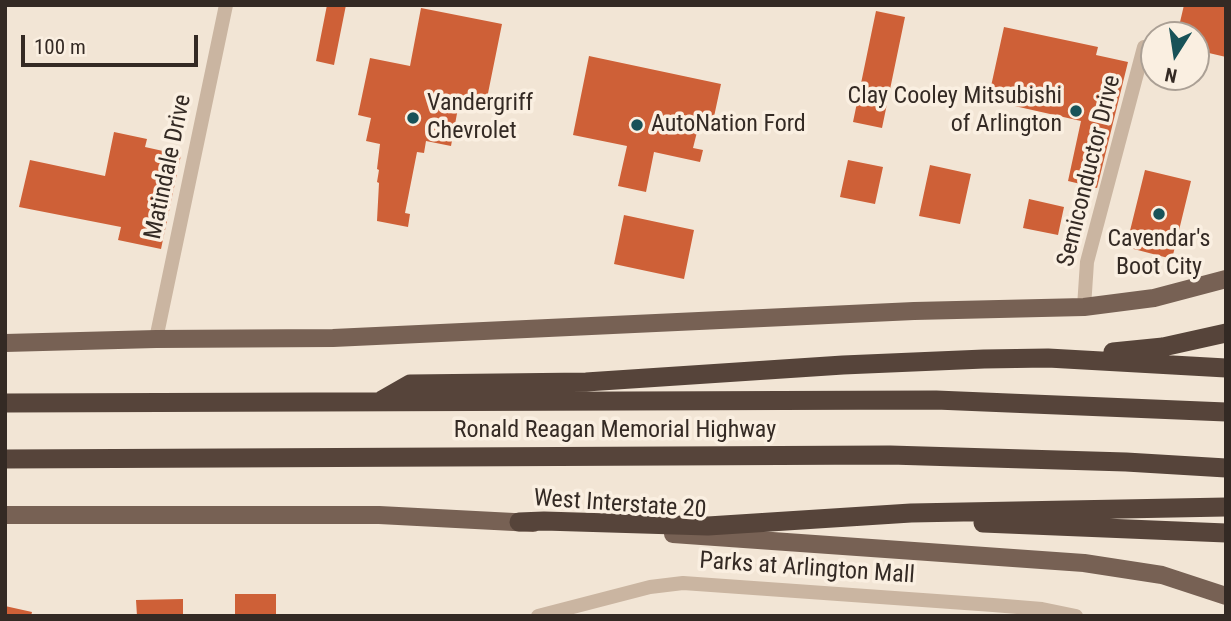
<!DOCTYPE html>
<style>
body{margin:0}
#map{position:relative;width:1231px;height:621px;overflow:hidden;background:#f2e5d5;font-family:"Roboto Condensed",sans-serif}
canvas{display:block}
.frame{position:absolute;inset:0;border:7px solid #342a24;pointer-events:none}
.north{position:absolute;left:1140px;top:21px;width:70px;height:70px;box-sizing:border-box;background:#faefe1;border:2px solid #aba095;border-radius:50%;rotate:192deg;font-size:19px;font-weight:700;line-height:28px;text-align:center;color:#342a24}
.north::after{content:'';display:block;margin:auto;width:24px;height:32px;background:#185258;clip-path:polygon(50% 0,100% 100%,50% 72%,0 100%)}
.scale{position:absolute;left:21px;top:35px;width:177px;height:32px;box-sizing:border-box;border:4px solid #342a24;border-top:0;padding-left:9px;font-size:21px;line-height:24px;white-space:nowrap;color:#342a24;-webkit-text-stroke:5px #faefe1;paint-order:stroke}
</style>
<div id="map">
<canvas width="1231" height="621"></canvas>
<div class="frame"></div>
<div class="north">N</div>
<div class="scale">100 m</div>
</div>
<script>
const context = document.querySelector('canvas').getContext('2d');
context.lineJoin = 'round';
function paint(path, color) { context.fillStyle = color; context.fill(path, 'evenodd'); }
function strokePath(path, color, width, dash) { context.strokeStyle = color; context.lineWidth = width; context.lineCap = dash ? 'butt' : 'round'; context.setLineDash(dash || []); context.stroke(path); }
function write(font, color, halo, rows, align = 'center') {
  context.font = font + ' "Roboto Condensed",sans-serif'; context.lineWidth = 7; context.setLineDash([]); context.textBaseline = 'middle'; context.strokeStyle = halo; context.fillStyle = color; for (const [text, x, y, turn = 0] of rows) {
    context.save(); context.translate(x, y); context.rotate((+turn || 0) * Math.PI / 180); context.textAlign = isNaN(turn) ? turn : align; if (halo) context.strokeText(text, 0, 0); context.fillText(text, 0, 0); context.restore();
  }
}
paint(new Path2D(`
 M327,5h19l-12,60 -18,-4z
 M1184,5h42v52l-30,-7v-15h-19z
 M421,8l81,16 -18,89 -26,-5 -7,38 -25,-5 -2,12 -7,-1 -12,61 5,1 -2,13 -31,-6 2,-38 -2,-1 2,-12 -2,-1 3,-25 -14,-3 5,-23 -13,-3 12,-57 40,8z
 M876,11l29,6 -23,111 -29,-6z
 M1004,27l94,20 -2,8 32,7 -31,126 -29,-7 13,-60 -93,-21z
 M589,56l132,28 -9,42 -13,-2 -6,24 10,2 -3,12 -46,-10 -8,40 -28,-6 9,-40 -54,-11z
 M114,132l33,7 -2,8 36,8 -20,94 -43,-9 3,-13 -102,-20 11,-47 75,16z
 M848,160l35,7 -8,37 -35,-7z
 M930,165l41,9 -11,50 -41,-8z
 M1145,170l46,11 -19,78 -46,-12z
 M1029,199l35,8 -6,28 -35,-7z
 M624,215l70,15 -10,49 -70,-15z
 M235,594h41v22h-41z
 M183,599v17h-46l-1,-16z
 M5,606l27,6 -1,4h-26z`), '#ce6037');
strokePath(new Path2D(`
 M1084,307l3,-45 57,-215
 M156,339l70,-334
 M538,616l112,-29 33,-4 310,22 49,4 34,7`), '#cab5a1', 14);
strokePath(new Path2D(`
 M5,343l151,-4 177,-1 581,-27 170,-4 70,-9 72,-19
 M5,515h374l154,8
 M673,534l411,29 78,12 64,21`), '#776154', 18);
strokePath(new Path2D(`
 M1113,352l50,-5 63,-14
 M382,400l28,-16 176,-2 257,-17 141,-6 64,-1 178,10
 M5,403l931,-3 290,12
 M5,459l885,-4 236,7 100,6
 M519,522l25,-1 164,5 203,-13 315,-6
 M983,523l243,10`), '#56443a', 19);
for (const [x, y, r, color] of [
 [1076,111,7,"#185258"],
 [413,118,7,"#185258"],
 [637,125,7,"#185258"],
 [1159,214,7,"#185258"]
]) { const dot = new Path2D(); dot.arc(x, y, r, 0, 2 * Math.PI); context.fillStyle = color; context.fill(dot); strokePath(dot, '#faefe1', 2.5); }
write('24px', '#342a24', '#faefe1', [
 ["Clay Cooley Mitsubishi",1062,97,"right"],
 ["of Arlington",1062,125,"right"],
 ["Vandergriff",427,104],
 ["Chevrolet",427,132],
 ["AutoNation Ford",651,125],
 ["Cavendar's",1159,240,"center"],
 ["Boot City",1159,268,"center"]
], 'left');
write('24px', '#342a24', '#faefe1', [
 ["Matindale Drive",169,167,-78],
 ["Semiconductor Drive",1090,171,-76],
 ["Ronald Reagan Memorial Highway",615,431],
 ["West Interstate 20",620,505,4],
 ["Parks at Arlington Mall",807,569,4]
]);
</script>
